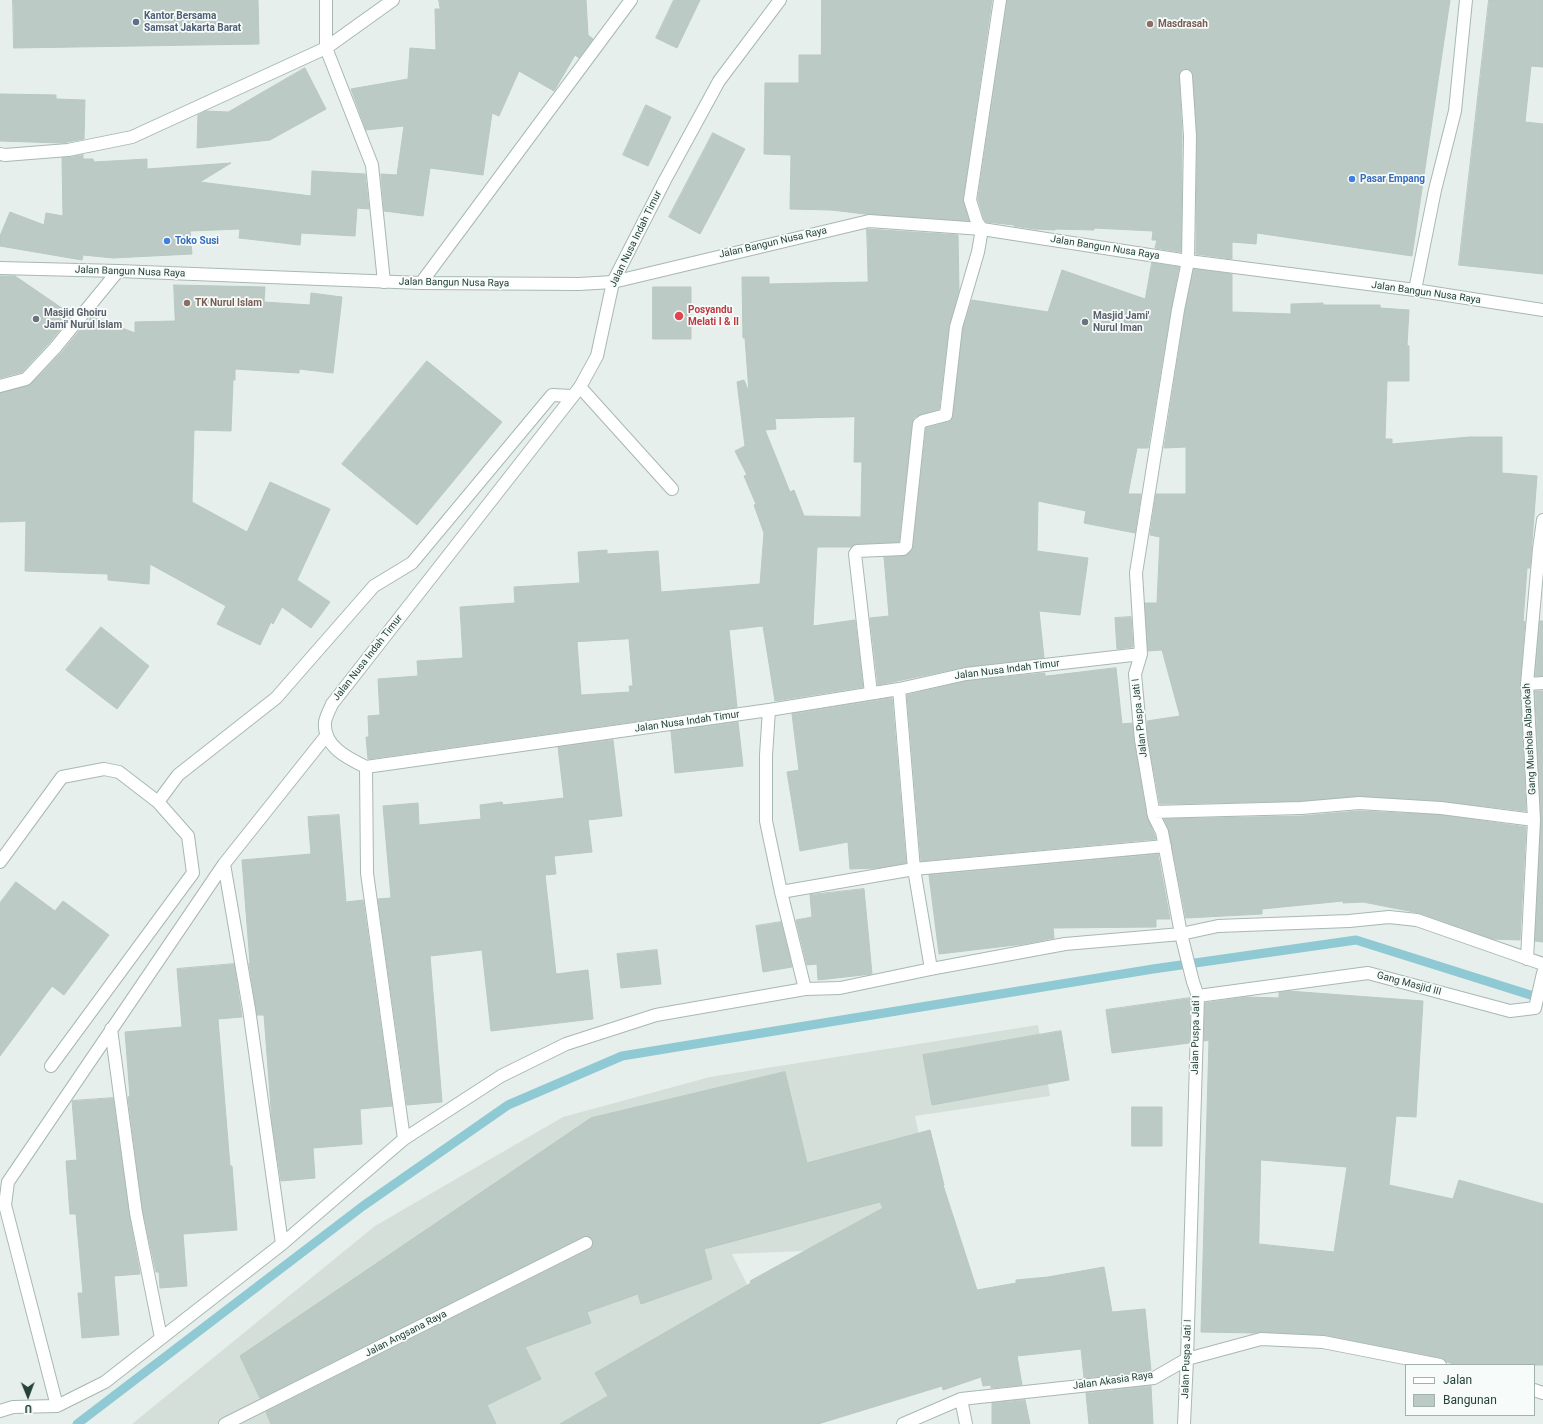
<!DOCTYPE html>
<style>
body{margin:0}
#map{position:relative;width:1543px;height:1424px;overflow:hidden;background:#e6efeb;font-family:Roboto,sans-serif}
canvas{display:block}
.legend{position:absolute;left:1405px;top:1364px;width:130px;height:52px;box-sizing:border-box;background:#f7fbf9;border:1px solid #a3b1ad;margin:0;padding:5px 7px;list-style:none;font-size:12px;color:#24423a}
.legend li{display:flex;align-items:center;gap:8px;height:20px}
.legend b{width:20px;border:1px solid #a3b1ad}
.north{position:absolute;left:8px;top:1376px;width:40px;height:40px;-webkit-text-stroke:3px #f7fbf9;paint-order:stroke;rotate:179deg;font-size:11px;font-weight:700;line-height:16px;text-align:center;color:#24423a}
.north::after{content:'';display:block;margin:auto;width:14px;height:18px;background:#24423a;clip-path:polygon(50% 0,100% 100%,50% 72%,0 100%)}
</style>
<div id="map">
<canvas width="1543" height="1424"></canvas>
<ul class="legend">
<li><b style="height:5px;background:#fff"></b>Jalan</li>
<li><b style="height:11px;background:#bbcac4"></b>Bangunan</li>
</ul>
<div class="north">U</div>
</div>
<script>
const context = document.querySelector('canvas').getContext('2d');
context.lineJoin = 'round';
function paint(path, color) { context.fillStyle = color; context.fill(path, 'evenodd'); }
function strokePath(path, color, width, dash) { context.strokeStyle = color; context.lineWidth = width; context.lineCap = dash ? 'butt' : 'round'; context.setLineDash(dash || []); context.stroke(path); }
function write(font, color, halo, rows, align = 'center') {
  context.font = font + ' Roboto,sans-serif'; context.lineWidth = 3.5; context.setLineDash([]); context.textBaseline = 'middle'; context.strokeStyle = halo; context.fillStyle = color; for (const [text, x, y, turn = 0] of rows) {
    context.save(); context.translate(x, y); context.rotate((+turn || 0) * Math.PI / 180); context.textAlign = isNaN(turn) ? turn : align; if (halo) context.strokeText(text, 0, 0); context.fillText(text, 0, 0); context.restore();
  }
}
paint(new Path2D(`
 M1038,1025l12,71 -135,20 21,99 -111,35 -93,4 55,111 -99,59h-556l243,-198 188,-109 147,-40z`), '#d4dfda');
strokePath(new Path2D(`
 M77,1424l286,-218 145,-101 114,-49 531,-87 203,-29 187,59`), '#8ec9d4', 9);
const building = new Path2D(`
 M13,0h245l1,44 -245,4z
 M439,0h147l2,35 5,4 -14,19 -4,-3 -21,36 -35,-20 -20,45 -7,-3 -9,62 -53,-7 -7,48 -39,-5 -3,-37 16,1 7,-49 -38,4 -15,-41 57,-10 2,-31 26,2 -1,-41h5z
 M674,0h26l-23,48 -21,-10z
 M822,0h170l-29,199 6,22 -104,-7 -34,-4 -41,-1 1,-54 -27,-1 1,-71h34v-28h22z
 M1007,0h443l-38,256 -155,-23 -1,11 -24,-2v17l-36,-5 1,-118 -4,-60 -1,-4 -6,-3 -4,1 -3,6 3,60 -1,116 -26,-4 2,-8h-5l1,-9 -59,-3v2l-39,-1v1l-21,-1 -20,-3v-1l-28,-3 -2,-3 -6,-20z
 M1489,0h54v67l-12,-1 -6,56 18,2v150l-84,-9z
 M305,68l21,41 -56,31 -73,8 1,-33 8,-4 22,1z
 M0,94l56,1v4l29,1 -1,39 -22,4 -62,-2z
 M646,105l25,12 -23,49 -25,-11z
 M713,133l32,16 -45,85 -31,-17z
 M83,155v4h10l1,3 53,-3v10l84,-6 -31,19 111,14 1,-25 53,3 4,35 -12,-1 -2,28 -54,-3 -1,12 -61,-7 1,-9 -50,2 2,23 -79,4 -30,-3 -1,5 -82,-14v-10l10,-24 34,13 2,-12 17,3 -1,-58z
 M867,229l91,6 1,56 -10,35 -10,83 -20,6 -5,3 -2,5 -13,119 -42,2 -6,3h-34l-4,79 42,-6 8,67 -88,14 -12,-75 -34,4 8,77 -369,52 -2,-22h3l-1,-21 12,-1 -2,-36 40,-3 -1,-15 46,-3 -3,-51 55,-4 -1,-16 66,-4 -2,-31 29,-2v4l51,-3 3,41 99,-8 4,-51 -10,-28 2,-1 -12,-28 3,-1 -12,-24 10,-5 -8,-64 7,-2 5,12 -4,-54h-2l-1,-61h27v7l99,-2zM855,417l-1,45h8l-1,55 -57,-1 -10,-26 -4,2 -25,-62 11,-1 -1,-10zM629,639l4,47h-4l1,6 -49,3 -4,-53z
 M1152,263l27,4 -8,42 -23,139h-11l-9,46h13l-6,39 -51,-10 2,-12 -48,-10 -1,50 51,7 -8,57 -41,-4 5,47 -79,9 -87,18 -8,-67 19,-2 -5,-59 20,-1 4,-2 5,-7 13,-119 22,-6 5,-6 10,-88 9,-28 76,12 14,-42 83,29z
 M1194,269l38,5v38l59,2v-10l32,-1v2h57v3l29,2 -2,35 2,1v35h-22l-2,58h7v5l77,-7h33v36l35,3 -7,92h-3l-4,54 2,-1 -5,62 6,128 -85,-10 -82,-5 -58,5 -141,3 -12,-65 -1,-18 33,-5 -18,-66 -14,1 -3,-48h12l3,-66 -10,-2 6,-41h30v-47l-22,1 21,-137z
 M0,276h15l57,39 -23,28 -27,29 -22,6z
 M174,285l91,2 -1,15 46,3 1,-12 31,4 -9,76 -34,-4v4l-64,-4v11h-2l-2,51 -37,-1 -2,72 55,30 23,-50 60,27 -33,71 33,22 -19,26 -29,-21 -9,17 -2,-2 -11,23 -43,-21 9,-18 -76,-42 -1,20 -41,-4v-6l-83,-3 1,-50 -26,1v-129l31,-9 30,-31 24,-29 2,1 4,-9 44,17v-11l40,-1z
 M653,287h38v52h-38z
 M427,361l75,61 -85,103 -75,-61z
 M1131,617l2,30 -16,2 -2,-31z
 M1540,621h3v55h-8z
 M101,627l48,39 -32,43 -51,-39z
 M1116,668l6,56 10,-1 2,18 12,72 10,26 -235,22 -14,-166 60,-14 78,-8v3z
 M1535,691h8v251l-8,-1 6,-121z
 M892,698l14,165 -29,5 -27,1 -2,-27 -48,9 -13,-79 12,-2 -7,-56z
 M738,722l5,44 -68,7 -4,-42z
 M613,740l9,76 -34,4 4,32 -38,4 2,18 -11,1 11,99 32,-4 5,49 -102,12 -9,-81 -52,6 12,146 -35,3 -29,-206 13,-1 -8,-92 35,-3 1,22 62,-6 -1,-14 22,-3 1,3 61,-7 -6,-51z
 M1359,811l81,4 86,12 -6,113 -27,-1 -74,-26 -56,-11 -20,1v-2l-81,8v5l-76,4 -17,-87 -5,-12 137,-3z
 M339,815l7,87 17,-2 29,206 -32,3 2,35 -49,4 2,30 -34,3 -9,-60 -8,-106h-7l-8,-52h1l-8,-103 69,-6 -3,-37z
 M1158,854l12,65h-14v8l-103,1 1,10 -30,6 -85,10 -10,-79z
 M16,882l39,29 8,-10 46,34 -45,60 -12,-9 -52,70v-153z
 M864,889l8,85 -54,6 -1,-16 -10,1 -11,-45 16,-3 -2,-22z
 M781,922l11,45 -29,5 -7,-46z
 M657,950l4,34 -40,4 -4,-34z
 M234,964l8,53 -24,2 12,147h2l5,64 -54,4 4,52 -27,2 -1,-16h-3l-13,-60 -15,-115 2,-1 -5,-64 57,-5 -5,-58z
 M1288,991l135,10 -7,116 -20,-1 -7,69 64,14 6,-19 84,24v161h-86l-10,-3 -6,-4 -118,-23 -62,-3 -6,1 -54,-1 8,-292 -5,1 1,-38 41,-6 33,1v-5zM1261,1160l86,7 -13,85 -75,-8z
 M1190,998l-1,45 -77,10 -6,-43z
 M1061,1031l8,49 -137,25 -9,-50z
 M785,1072l22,91 123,-33 14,55h-1l34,105 39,-7v-3l32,-3 56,-10 8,45 33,-3 6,62 -67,7 -3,-29 -26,3 -38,4 5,29 -31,3v-3l-8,1 -2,-9 -38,13 -1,-4 -124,38h-258l48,-28 -13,-23 156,-90 -1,-2 133,-73 -3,-6 -176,47 8,30 -71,25 -3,-10 -51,18 4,11 -66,24 16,32 -54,26 9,19h-225l-5,-12 323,-162 3,-3 1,-7 -3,-3 -7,-1 -323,162 -20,-42 351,-238z
 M113,1098l16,116 11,60 -26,2 5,59 -37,3 -4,-45h5l-7,-79h-6l-4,-53 11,-1 -5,-59z
 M1132,1107h30v39h-30z
 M1151,1386l2,38h-64l-3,-31z
 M1025,1400l5,24h-38v-21z`);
paint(building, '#bbcac4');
strokePath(building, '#b8c9c2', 1);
const service = new Path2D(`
 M326,0v48
 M580,387l92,102
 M158,802l20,-27 98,-77 98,-112 38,-23 140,-168 20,1
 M0,862l62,-85 42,-8 15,3 39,30 30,34 5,37 -142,193`);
const minor = new Path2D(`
 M780,0l-61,81 -54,99 -52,102 -16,74 -17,31 -248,317c-2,5 -6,12 -7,18 -2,24 22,36 41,45l403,-57 130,-21 67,-15 175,-20
 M326,48l46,117 12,117
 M0,154l5,1 63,-5 64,-13 194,-89 67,-48
 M421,283l210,-283
 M1415,290l20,-100 20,-79 11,-111
 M0,386l26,-7 29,-31 63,-77
 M1527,684l16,-1
 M899,689l15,180 17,100
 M871,693l-16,-139 2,-3 46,-2 3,-3 13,-122 4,-3 23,-6 10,-88 22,-75 4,-23 -5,-7 -7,-22 30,-200
 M769,710l-3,45v66l15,71 24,97
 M326,736l-102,128 -216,318 -3,23 52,201 48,-24 177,-138 122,-105 97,-63 65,-32 90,-29 149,-26 35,-1 91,-19 134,-25 116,-10 37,-8 131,-5 40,-4 28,3 126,44
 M366,767l1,106 37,266
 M1153,812l148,-4 58,-5 82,5 93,12
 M224,864l25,145 33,235
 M781,892l133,-23 251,-23
 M1527,959l7,-139 -7,-136 12,-135 4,-29
 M1198,996l170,-23 142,38 25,-3 8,-35
 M111,1029l25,184 25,125
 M1534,1390l9,3
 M961,1399l5,25
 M0,1411l13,-4 44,-1
 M225,1424l361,-181
 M903,1424l58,-25 193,-21 33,-19 74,-20 62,3 117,23
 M1184,1424l3,-65 11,-363 -5,-14 -12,-48 -19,-102 -8,-16 -13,-76 -6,-66 6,-20 -5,-81 42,-263 10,-49 2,-125 -4,-60`);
const tertiary = new Path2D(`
 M0,268l118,3 303,12 158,1 34,-2 256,-61 113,8 206,32 227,29 128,20`);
strokePath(service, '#a8b8b2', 14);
strokePath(minor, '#a8b8b2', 14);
strokePath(tertiary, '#a8b8b2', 14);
strokePath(service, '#fff', 12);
strokePath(minor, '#fff', 12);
strokePath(tertiary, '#fff', 12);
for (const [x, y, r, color] of [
 [136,22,4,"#5c6f8a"],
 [1150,24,4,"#8d6e63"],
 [1352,179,4,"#3f7fe0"],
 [167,241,4,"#3f7fe0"],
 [187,303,4,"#8d6e63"],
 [679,316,5,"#e0444e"],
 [36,319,4,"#6b7280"],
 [1085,322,4,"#6b7280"]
]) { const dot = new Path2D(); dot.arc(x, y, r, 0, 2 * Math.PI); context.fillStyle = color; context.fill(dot); strokePath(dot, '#f7fbf9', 1.5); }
write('bold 10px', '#4e5e75', '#f7fbf9', [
 ["Kantor Bersama",144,16],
 ["Samsat Jakarta Barat",144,28]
], 'left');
write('bold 10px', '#785e54', '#f7fbf9', [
 ["Masdrasah",1158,24],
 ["TK Nurul Islam",195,303]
], 'left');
write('bold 10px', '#366cbe', '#f7fbf9', [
 ["Pasar Empang",1360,179],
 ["Toko Susi",175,241]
], 'left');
write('10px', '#24423a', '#f7fbf9', [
 ["Jalan Nusa Indah Timur",636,239,-64],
 ["Jalan Bangun Nusa Raya",773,243,-13],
 ["Jalan Bangun Nusa Raya",1105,248,9],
 ["Jalan Bangun Nusa Raya",130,272,2],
 ["Jalan Bangun Nusa Raya",454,283,1],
 ["Jalan Bangun Nusa Raya",1426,293,8],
 ["Jalan Nusa Indah Timur",368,658,-52],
 ["Jalan Nusa Indah Timur",1007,670,-7],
 ["Jalan Puspa Jati I",1140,718,-96],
 ["Jalan Nusa Indah Timur",687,722,-8],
 ["Gang Mushola Albarokah",1530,739,-93],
 ["Gang Masjid III",1409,984,15],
 ["Jalan Puspa Jati I",1196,1035,-89],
 ["Jalan Angsana Raya",406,1334,-27],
 ["Jalan Puspa Jati I",1187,1359,-88],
 ["Jalan Akasia Raya",1113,1381,-8]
]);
write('bold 10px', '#be3a42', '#f7fbf9', [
 ["Posyandu",688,310],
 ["Melati I & II",688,322]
], 'left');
write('bold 10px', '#5b616d', '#f7fbf9', [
 ["Masjid Ghoiru",44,313],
 ["Jami' Nurul Islam",44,325],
 ["Masjid Jami'",1093,316],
 ["Nurul Iman",1093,328]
], 'left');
</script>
